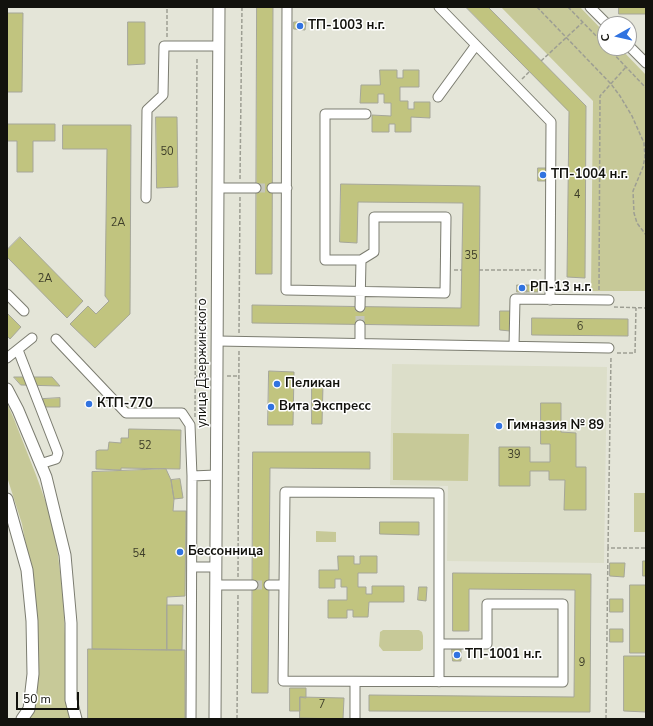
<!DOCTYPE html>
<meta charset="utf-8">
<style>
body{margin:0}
#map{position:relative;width:653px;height:726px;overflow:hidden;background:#e4e5d8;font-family:"Nunito Sans",sans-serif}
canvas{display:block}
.frame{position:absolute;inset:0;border:8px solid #12120d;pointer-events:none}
.north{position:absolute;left:597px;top:16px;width:40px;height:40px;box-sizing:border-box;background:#fff;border:1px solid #a0a09e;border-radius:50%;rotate:262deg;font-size:11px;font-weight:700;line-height:16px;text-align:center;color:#12120d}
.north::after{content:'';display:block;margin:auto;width:14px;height:18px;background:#3173e0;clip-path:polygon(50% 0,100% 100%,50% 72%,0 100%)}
.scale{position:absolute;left:16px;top:692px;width:63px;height:18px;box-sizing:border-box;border:2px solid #12120d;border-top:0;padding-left:5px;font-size:12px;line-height:14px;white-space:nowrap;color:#12120d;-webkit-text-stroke:3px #fff;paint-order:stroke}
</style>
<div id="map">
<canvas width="653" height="726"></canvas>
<div class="frame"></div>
<div class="north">С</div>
<div class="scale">50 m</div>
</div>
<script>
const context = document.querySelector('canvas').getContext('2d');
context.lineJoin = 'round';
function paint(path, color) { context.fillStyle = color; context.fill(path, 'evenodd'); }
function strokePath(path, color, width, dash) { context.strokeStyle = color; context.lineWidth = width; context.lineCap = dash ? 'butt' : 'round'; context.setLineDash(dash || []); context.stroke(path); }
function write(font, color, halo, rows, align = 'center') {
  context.font = font + ' "Nunito Sans",sans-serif'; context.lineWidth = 3; context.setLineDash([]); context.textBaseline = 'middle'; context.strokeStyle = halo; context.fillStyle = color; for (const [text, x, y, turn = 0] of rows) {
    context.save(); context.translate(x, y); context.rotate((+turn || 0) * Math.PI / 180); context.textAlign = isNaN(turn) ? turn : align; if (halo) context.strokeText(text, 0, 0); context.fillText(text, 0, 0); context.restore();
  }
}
paint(new Path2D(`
 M392,364l215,3 -3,196 -157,-2 1,-75 -58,-1z`), '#dcdec9');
paint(new Path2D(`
 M501,7h79l25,26v15h15l26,27v216h-55l2,-190z
 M7,403l7,16 22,56 13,36 8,37 6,47 3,60 5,64h-42l3,-6 -4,-156 -6,-33 -15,-47z
 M393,433l76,1 -1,47 -75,-1z
 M634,493h12v39h-12z
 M316,531l20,1v10h-20z
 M383,630h36l3,2 1,4v13l-3,2h-37l-4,-5 1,-14z`), '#c7c998');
const building = new Path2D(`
 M257,7h16l-1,267h-16z
 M466,7h22l98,99 -1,172 -18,-1 2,-165z
 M619,7h27v7h-27z
 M7,13h16l-1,79h-15z
 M128,22h17v42l-17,1z
 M294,22h12l-1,8 -11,-1z
 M380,70h17v8h6v-8h16v17h-19v14h8v8h6v-7h16v16l-19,-1v15h-16v-8h-6v8h-17v-17l19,1v-13h-7v-9h-6v9h-18l1,-18h19z
 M156,117h21l1,70 -21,1z
 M7,124h48v17h-22v31h-16v-31h-10z
 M63,125h68l-1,189 -35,34 -25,-24 18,-18 8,8 13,-13 -4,-5 2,-147h-44z
 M538,168h9v13h-9z
 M341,184l139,2 -1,140 -227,-3v-18l209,3 2,-105 -105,-1 -1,41 -17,-1z
 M20,237l63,64 -16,17 -60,-61v-7z
 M517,285h10v7h-10z
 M527,285h11v7h-11z
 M500,311h11l-1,20 -10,-1z
 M7,313l14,14 -11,12 -3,-3z
 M532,318l96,1v17l-96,-1z
 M269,371l25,1 -1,53h-25z
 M14,377h38l8,9 -39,-1z
 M312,385h11l-1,39h-10z
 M60,398v9h-17v-8z
 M541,403h20v29l15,1v34h10v43h-22l1,-30h-16v-9h-19v15h-31v-39h31v15h20v-18h-9z
 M129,429l52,1 -1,39 -59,-1v2l-25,-1v-18l3,-1h9l1,-8 12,1v-5h7z
 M253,452h117v17l-100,-1 -2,225h-16z
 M166,469l5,11 3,19 -1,12h13l-1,85 -18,1v53l-75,-1v-177z
 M180,479l3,19 -9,1 -3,-19z
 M380,522h39v13l-39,-1z
 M338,556h16v8h6v-8h17v17h-19v14h8v7h6v-8h32v16h-35l-1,15h-15v-7h-6v8h-19v-18h19v-13h-6v-8h-6v9h-16v-18h19z
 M643,561h3v15h-3z
 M610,563h15l-1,14 -14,-1z
 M453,573l138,1 -1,138 -221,-1v-16l205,2 1,-107 -106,-1v42h-16z
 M630,585h16v68h-16z
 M419,587h8l-1,14 -8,-1z
 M610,599h13v13h-13z
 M167,605h16l-1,45h-15z
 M610,629h13v13h-13z
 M88,649l97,1v69h-97z
 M452,649h9v12h-8z
 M624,656h22v56l-22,-1z
 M290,688h16v10l-6,-1v14h-10z
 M300,697l44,1 -1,21 -43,-1z`);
paint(building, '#c1c47f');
strokePath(building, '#a5a699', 1);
strokePath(new Path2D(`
 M256,188h16
 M360,325v-18
 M253,585h16`), '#c4c5ba', 9, [9, 4.5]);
const minor = new Path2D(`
 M287,7l-1,283 159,3 1,-76h-72v35l-13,8h-36v-146h41
 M439,7l112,115 -1,178
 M590,7l17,17
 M629,46l17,17
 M438,97l38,-52
 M218,188h38
 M272,188h15
 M146,198l1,-88 16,-15 1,-49h54
 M7,294l17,17
 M360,307l1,-47
 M360,325v18
 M56,339l70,74h56l8,12 2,51 -1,243
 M217,341l392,7
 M514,346l1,-47 94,1
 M18,350l40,103 -2,6 -16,5
 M7,358l25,-20
 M192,476l24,-1
 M192,567h24
 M216,585h37
 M269,585h15
 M355,682v37
 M439,682v-189l-154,-1 -2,189 280,1v-78h-76v40h-48`);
const major = new Path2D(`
 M7,389l11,21 28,67 19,78 6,68v77l5,19
 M7,499l20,71 5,51 1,53 -4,35 -7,10
 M215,719l4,-712`);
strokePath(minor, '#7b7c70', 11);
strokePath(major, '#7b7c70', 13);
strokePath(new Path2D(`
 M537,7l74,77 9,12 12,20 12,27 1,14 -2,10 -10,24 1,22 3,10 9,12
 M568,7l37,38
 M167,37v-30
 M608,48l38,40
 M541,61l42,-39
 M522,79l7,-7
 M240,179l2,-172
 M454,270h8
 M479,270h62
 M599,290l1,-194 26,-29
 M614,307l32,1
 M239,333l1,-136
 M617,353h18l1,-45
 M196,376h11
 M227,376h12
 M195,417l2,-360
 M608,548l3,-192
 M238,577l1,-228
 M237,719l1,-126
 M606,719l2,-171h38`), '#9d9e93', 1.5, [4, 2]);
strokePath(minor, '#fff', 9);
strokePath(major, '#fff', 11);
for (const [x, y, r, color] of [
 [300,26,4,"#3173e0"],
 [543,175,4,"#3173e0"],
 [522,288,4,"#3173e0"],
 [277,384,4,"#3173e0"],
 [89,404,4,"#3173e0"],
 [271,407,4,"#3173e0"],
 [499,426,4,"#3173e0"],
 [180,552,4,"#3173e0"],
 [457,655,4,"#3173e0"]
]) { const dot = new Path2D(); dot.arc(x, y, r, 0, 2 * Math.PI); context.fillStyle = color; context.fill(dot); strokePath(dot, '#fff', 1.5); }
write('11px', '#3e3e2a', null, [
 ["50",167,152],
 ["4",577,195],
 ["2А",118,223],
 ["35",471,256],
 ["2А",45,279],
 ["6",580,327],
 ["52",145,446],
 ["39",514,455],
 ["54",139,554],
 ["9",582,663],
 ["7",322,705]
]);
write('bold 13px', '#12120d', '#fff', [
 ["ТП-1003 н.г.",308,26],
 ["ТП-1004 н.г.",551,175],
 ["РП-13 н.г.",530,288],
 ["Пеликан",285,384],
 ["КТП-770",97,404],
 ["Вита Экспресс",279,407],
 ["Гимназия № 89",507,426],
 ["Бессонница",188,552],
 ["ТП-1001 н.г.",465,655]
], 'left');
write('13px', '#12120d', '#fff', [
 ["улица Дзержинского",203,363,-90]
]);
</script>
